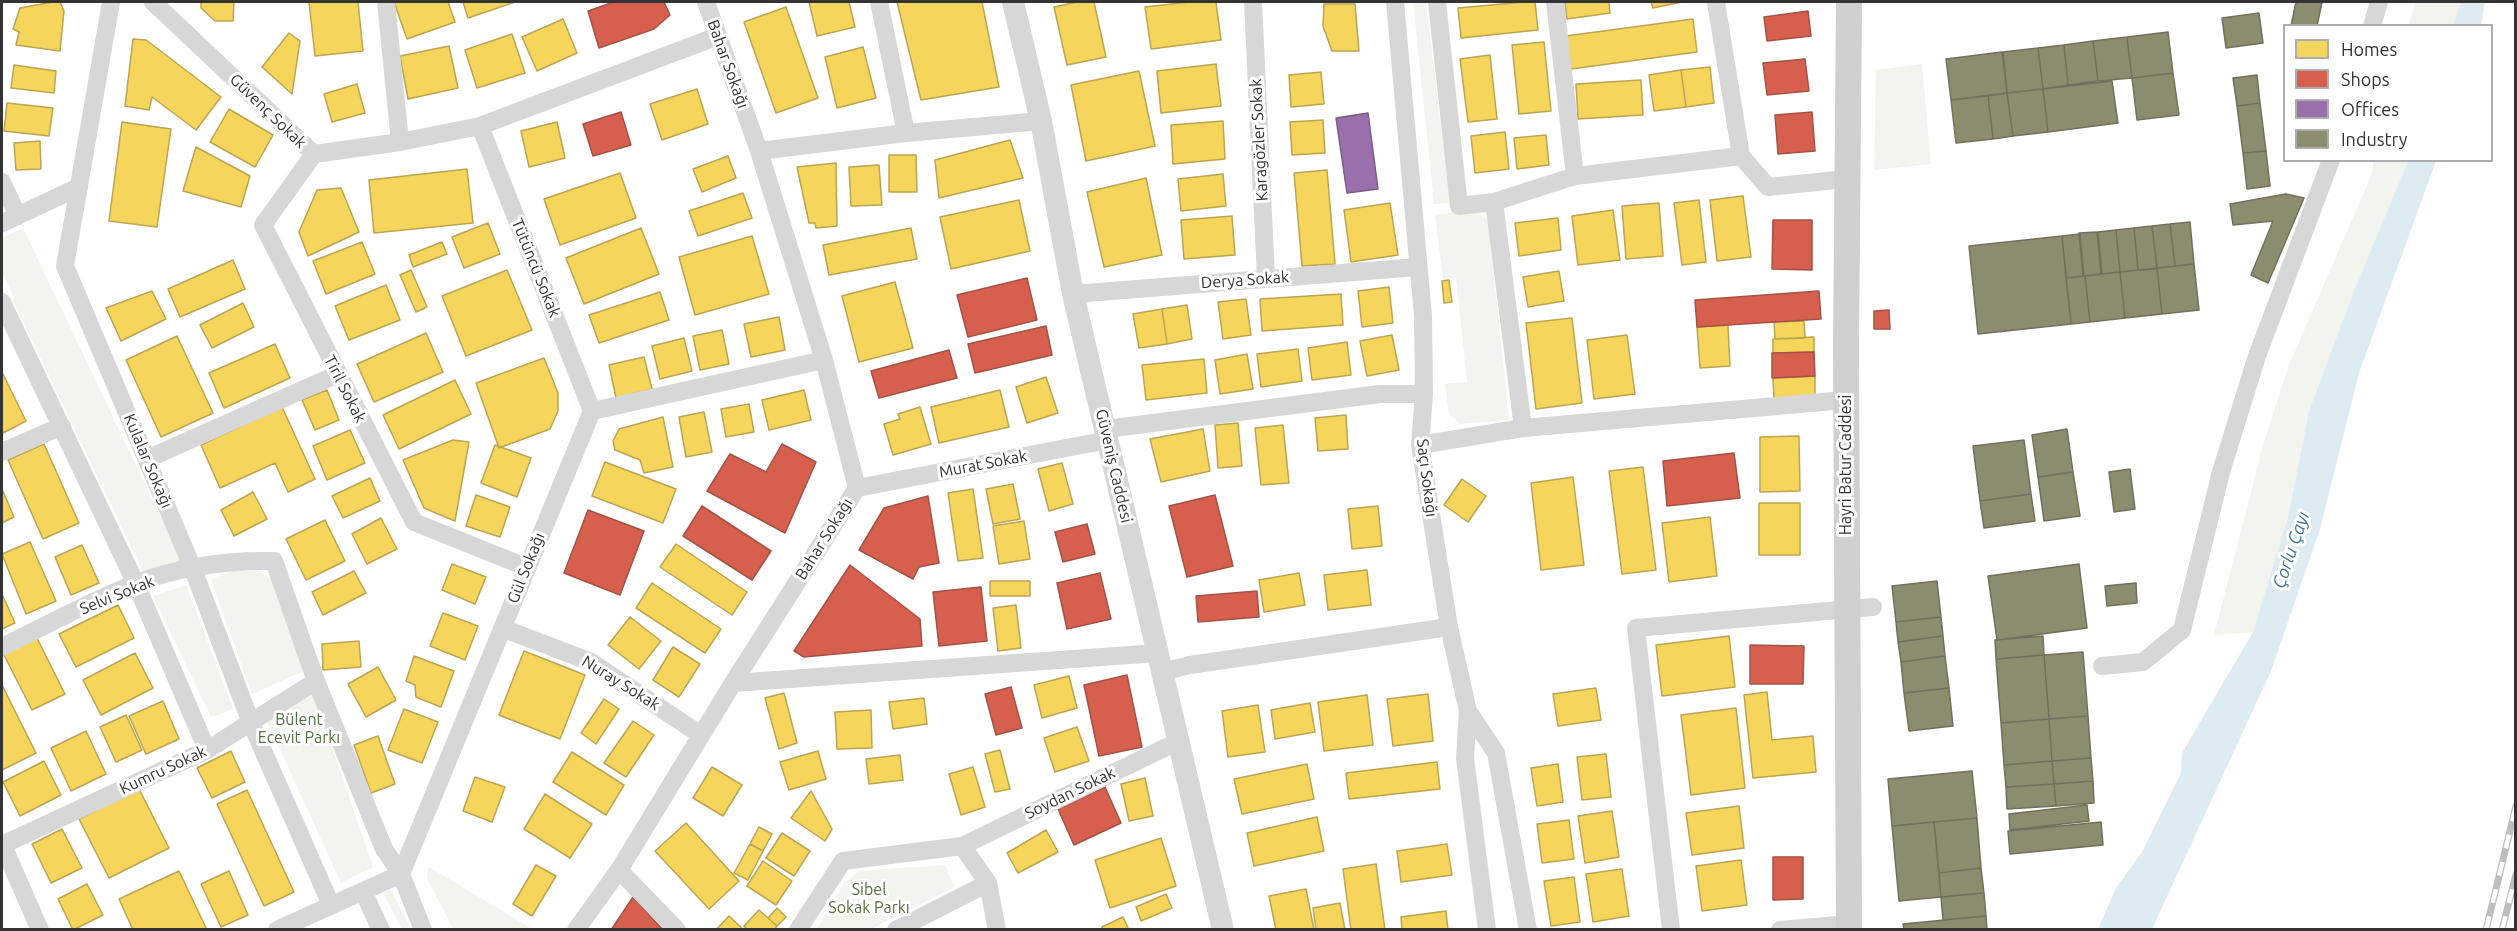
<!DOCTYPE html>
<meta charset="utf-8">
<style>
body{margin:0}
#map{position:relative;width:2517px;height:931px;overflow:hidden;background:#fff;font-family:Ubuntu,sans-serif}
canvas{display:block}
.frame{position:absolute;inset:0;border:3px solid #333;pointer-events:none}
.legend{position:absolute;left:2283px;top:24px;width:210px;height:138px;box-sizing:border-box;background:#fff;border:2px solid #adadad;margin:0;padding:8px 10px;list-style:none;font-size:18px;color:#333}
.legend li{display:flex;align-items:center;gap:12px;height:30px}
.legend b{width:30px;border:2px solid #adadad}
</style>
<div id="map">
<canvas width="2517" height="931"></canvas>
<div class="frame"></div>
<ul class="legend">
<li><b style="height:16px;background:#f6d55c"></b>Homes</li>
<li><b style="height:16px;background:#d6604d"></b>Shops</li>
<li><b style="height:16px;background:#9970ab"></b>Offices</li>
<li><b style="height:16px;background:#8c8c6e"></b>Industry</li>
</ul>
</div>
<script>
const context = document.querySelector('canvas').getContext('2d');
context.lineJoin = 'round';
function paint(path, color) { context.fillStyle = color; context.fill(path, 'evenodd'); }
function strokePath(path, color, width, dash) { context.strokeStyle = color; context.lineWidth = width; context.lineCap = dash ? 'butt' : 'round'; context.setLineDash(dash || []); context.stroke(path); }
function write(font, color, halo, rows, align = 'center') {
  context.font = font + ' Ubuntu,sans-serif'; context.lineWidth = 6; context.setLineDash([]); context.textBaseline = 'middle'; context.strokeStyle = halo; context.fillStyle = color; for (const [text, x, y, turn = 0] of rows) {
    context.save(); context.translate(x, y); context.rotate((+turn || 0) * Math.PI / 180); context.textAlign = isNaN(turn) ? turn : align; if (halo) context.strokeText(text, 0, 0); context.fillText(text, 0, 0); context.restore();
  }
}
paint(new Path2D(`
 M1413,2h13l24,201 -16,1z
 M2415,2h46l-8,23h-44z
 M1922,64l9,100 -57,6 2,-100z
 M2374,161h34l-55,132 -44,118 -21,106 -35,115 -39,3 50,-193 25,-77 82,-189z
 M1475,210l13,11 21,199 -49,4 -11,-10 -4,-30 22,-2 -11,-104 -13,2 -8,-65z
 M23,228l160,336 -38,11 -133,-276 2,-1 -12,-27v-33z
 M235,570l23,1 15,9 31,91 -52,23 -41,-115z
 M186,585l47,124 -22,8 -58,-121z
 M313,692l60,175 -32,16 -77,-169z
 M945,865l9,22 -83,42h-54l27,-46 15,-12z
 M429,867l103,62h-79l-26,-51z
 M391,890l20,39h-9l-19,-36z`), '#f1f5ed');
paint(new Path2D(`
 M2461,2h24l-4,23h-28z
 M2408,161h28l-77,212 -39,156 -49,142 -119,258h-54l18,-41 26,-36 39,-79 1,-20 71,-121 35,-115 21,-106 44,-118z`), '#ddebf3');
const homes = new Path2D(`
 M53,2h7l4,9 -4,40 -44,-6 3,-13 -6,-3 7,-21z
 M201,2h33l-1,19h-18l-14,-13z
 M309,2h49l5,49 -48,5z
 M394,2h54l7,20 -48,17z
 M463,2h52l-47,16z
 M809,2h40l6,25 -38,9z
 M897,2h85l17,85 -78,13z
 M1077,2h17l12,55 -39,8 -13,-58z
 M1189,2h27l5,38 -70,9 -6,-42z
 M1524,2h11l3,28 -77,8 -3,-30z
 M1565,2h44l1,11 -43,6z
 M1651,2h31l-29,6z
 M1324,4h31l4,47h-27l-9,-25z
 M786,7l32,91 -42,15 -32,-91z
 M563,19l14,34 -40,18 -15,-34z
 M1693,19l4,33 -126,17 -5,-33z
 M289,33l11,8 -8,53 -30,-27z
 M512,34l13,39 -48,15 -12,-38z
 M133,39l13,1 75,57 -25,33 -44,-33 -3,13 -24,-4z
 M1544,42l7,69 -32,3 -7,-69z
 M449,46l9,42 -50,11 -8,-43z
 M863,47l13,51 -39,10 -12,-51z
 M1490,55l7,64 -29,3 -8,-63z
 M1216,64l5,42 -60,7 -4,-42z
 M14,65l42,6 -2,22 -43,-5z
 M1710,67l4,36 -28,4 -5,-37z
 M1681,70l5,37 -32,4 -5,-36z
 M1139,71l16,75 -69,15 -15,-76z
 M1321,72l3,32 -33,3 -2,-32z
 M1641,80l2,35 -65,4 -2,-35z
 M357,84l8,29 -33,9 -8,-28z
 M697,89l11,35 -46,16 -12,-36z
 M7,103l46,5 -4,28 -45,-5z
 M229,109l44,26 -18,32 -45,-25z
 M1323,120l2,33 -33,2 -2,-33z
 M1223,121l2,38 -52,5 -2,-39z
 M122,122l49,7 -14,98 -48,-6z
 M557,122l8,36 -36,9 -8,-36z
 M1505,132l4,37 -34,4 -4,-37z
 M1546,135l3,30 -32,4 -3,-31z
 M1010,140l13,38 -84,20 -4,-38z
 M40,141l1,28 -25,1 -2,-27z
 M196,147l54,29 -9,31 -58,-16z
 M889,155h27l1,37h-28z
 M728,156l8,22 -34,14 -9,-23z
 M836,163l1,63 -21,2 -1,-5h-6l-12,-56z
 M879,165l3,40 -31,1 -2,-39z
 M467,169l6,54 -99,10 -5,-53z
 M1327,170l8,94 -33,2 -8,-93z
 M620,173l16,45 -76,27 -16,-46z
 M1223,174l3,32 -45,5 -3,-32z
 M1146,178l16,77 -58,12 -17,-75z
 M341,188l18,44 -51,24 -9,-24 18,-42z
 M743,193l9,25 -54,18 -9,-25z
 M1743,196l8,61 -34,4 -7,-61z
 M1019,200l11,51 -79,18 -11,-52z
 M1699,200l7,62 -24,3 -8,-62z
 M1390,203l8,52 -47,7 -7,-52z
 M1659,203l4,53 -37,3 -4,-53z
 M1613,210l7,50 -42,5 -6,-49z
 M1232,216l3,39 -51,4 -3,-39z
 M1558,218l3,32 -42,6 -4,-33z
 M488,223l12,31 -36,14 -12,-31z
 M641,228l18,46 -75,30 -18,-46z
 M911,228l6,31 -88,16 -6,-30z
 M752,236l17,58 -74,21 -16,-58z
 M362,242l13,32 -49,20 -13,-33z
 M442,242l5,12 -34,13 -4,-12z
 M233,260l12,29 -65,28 -12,-28z
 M411,270l16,37 -11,5 -16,-37z
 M507,270l25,60 -66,26 -24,-60z
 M1559,271l5,30 -36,6 -5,-30z
 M1449,280l3,22 -8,1 -2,-22z
 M895,282l18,66 -54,14 -17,-66z
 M386,285l14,35 -51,20 -14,-34z
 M1389,287l4,36 -31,4 -4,-36z
 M152,291l14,28 -45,22 -15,-33z
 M660,292l9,28 -70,23 -10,-28z
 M1341,294l2,31 -81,6 -2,-32z
 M1246,299l5,36 -28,4 -5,-37z
 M243,303l11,24 -42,21 -12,-23z
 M1187,305l5,34 -25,5 -5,-35z
 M1162,309l5,35 -28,4 -6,-34z
 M779,317l6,33 -34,7 -7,-33z
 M1572,318l10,85 -46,6 -10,-86z
 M1804,321l1,17 -30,1 -1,-17z
 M1728,325l2,41 -30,2 -3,-41z
 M722,330l7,34 -29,6 -7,-34z
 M426,333l17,39 -69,30 -17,-38z
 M1392,335l7,35 -32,6 -7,-35z
 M1627,335l8,59 -41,5 -7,-59z
 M177,336l36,77 -52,24 -35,-77z
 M1814,337v15l-41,1v-14z
 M684,338l8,33 -32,8 -8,-33z
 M1347,342l4,33 -39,5 -4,-32z
 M275,344l15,34 -66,30 -15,-35z
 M1298,349l4,32 -41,6 -4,-33z
 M1247,354l6,35 -33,5 -5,-34z
 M644,357l8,32 -36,9 -7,-33z
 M544,358l14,35v18l-8,18 -51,19 -23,-65z
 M1204,359l3,34 -61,7 -4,-35z
 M2,372l24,49 -23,12 -1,-3z
 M1815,376v22l-41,2 -1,-22z
 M1046,377l12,36 -31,10 -11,-36z
 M455,380l16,34 -72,35 -16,-34z
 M327,390l12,30 -24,10 -13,-30z
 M804,390l7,30 -42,10 -7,-30z
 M1000,390l9,37 -70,16 -8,-36z
 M749,404l5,28 -28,5 -5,-28z
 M282,407l33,72 -27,13 -13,-29 -55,25 -19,-43z
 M920,407l11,37 -38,11 -9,-31 16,-5 -2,-5z
 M704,412l8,40 -26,5 -7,-40z
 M1346,415l2,34 -30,2 -3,-33z
 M663,417l10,50 -29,6 -4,-13 -25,-10 -2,-9 6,-12z
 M1238,423l4,43 -24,2 -3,-43z
 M1283,425l6,58 -28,2 -6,-57z
 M1203,429l7,42 -49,11 -11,-43z
 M350,430l15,33 -38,17 -14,-34z
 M1799,436l1,55 -40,1v-55z
 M453,440l16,2 -14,79 -31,-13 -21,-48z
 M44,444l35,79 -36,16 -35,-79z
 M495,445l36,13 -14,39 -36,-14z
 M605,462l71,27 -13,34 -71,-27z
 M1062,463l11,41 -24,7 -11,-42z
 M1643,467l13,103 -34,4 -13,-103z
 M1573,477l11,88 -43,5 -10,-87z
 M370,478l10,23 -37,17 -11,-22z
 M1462,479l24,17 -18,26 -24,-17z
 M1013,484l7,35 -27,5 -7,-35z
 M2,489l12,28 -12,6z
 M973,489l10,69 -25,3 -10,-68z
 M253,492l14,27 -33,17 -13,-26z
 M476,495l34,12 -10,30 -34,-11z
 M1759,503h41v52h-41z
 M1378,506l4,40 -30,3 -4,-40z
 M1710,517l7,59 -48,6 -7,-59z
 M381,518l16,31 -30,15 -15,-30z
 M325,520l20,41 -39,19 -20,-41z
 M1024,521l6,38 -31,5 -6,-38z
 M30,542l26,59 -30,13 -24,-60z
 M676,544l71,48 -15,23 -72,-48z
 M82,545l17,38 -28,12 -16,-38z
 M452,564l34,13 -11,27 -33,-14z
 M1367,570l4,35 -43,5 -4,-35z
 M354,571l12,22 -43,22 -11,-23z
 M1299,573l6,32 -41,7 -5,-32z
 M990,581h40v15h-40z
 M652,583l69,46 -16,24 -69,-45z
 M2,594l13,29 -13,6z
 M118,605l16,33 -58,29 -17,-33z
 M1016,605l5,43 -23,3 -5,-43z
 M443,613l35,13 -13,34 -35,-14z
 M630,617l31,24 -22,28 -31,-24z
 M35,634l30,60 -33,16 -30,-59z
 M1729,636l6,51 -73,9 -6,-51z
 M359,641l2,26 -38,3 -1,-26z
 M673,647l27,17 -21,33 -26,-17z
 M524,651l61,24 -25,64 -61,-24z
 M135,653l18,35 -52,27 -18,-35z
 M414,656l40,15 -13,36 -25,-10 -1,-12 -9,-4z
 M378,667l18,33 -30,17 -18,-33z
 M1069,676l8,32 -35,10 -8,-33z
 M2,685l34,68 -34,17z
 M1596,688l5,32 -43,6 -5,-32z
 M1767,692l5,48 41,-4 3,36 -63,6 -9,-83z
 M784,693l13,50 -18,6 -14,-51z
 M1428,694l5,47 -40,5 -6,-47z
 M1367,695l6,50 -49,6 -6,-49z
 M924,698l3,26 -34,5 -4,-27z
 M604,699l15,10 -23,35 -15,-11z
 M163,701l16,38 -33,15 -17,-38z
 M1310,703l5,29 -40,7 -4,-29z
 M1258,705l7,47 -37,5 -6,-46z
 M1736,708l9,80 -54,7 -10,-80z
 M404,709l34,13 -16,41 -34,-13z
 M871,710l1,38 -35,1 -2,-37z
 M126,715l16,35 -26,12 -16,-35z
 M633,721l21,14 -28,42 -22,-14z
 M1077,727l12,34 -34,11 -11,-34z
 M86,731l20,43 -35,17 -20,-43z
 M378,736l17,48 -24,9 -17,-48z
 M1000,750l10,39 -15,3 -10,-38z
 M231,751l14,31 -33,16 -15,-30z
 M818,751l8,28 -37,11 -9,-28z
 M572,752l52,33 -18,30 -53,-33z
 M1606,754l5,43 -29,3 -5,-43z
 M900,755l3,25 -34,4 -3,-25z
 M44,761l17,34 -41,21 -17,-34z
 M1437,762l3,27 -91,10 -3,-26z
 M1307,764l7,35 -72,15 -8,-35z
 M1558,764l5,38 -26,4 -6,-38z
 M712,767l30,18 -19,31 -30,-18z
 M973,767l12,40 -24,8 -12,-41z
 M475,777l30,10 -13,35 -29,-11z
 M1145,778l8,38 -24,5 -8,-37z
 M139,789l30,59 -60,30 -30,-59z
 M247,790l47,102 -30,14 -47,-102z
 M811,791l21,38 -7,12 -34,-23z
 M545,794l47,30 -22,34 -46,-29z
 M1739,806l5,42 -52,7 -6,-42z
 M1612,811l7,46 -34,6 -7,-47z
 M1317,817l7,34 -70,15 -7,-33z
 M1569,820l5,39 -32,4 -5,-39z
 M686,823l53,58 -30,28 -54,-58z
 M759,827l13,7 -9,17 -13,-7z
 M62,829l20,39 -31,15 -19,-39z
 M1046,830l12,22 -40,21 -11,-20z
 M782,833l28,18 -16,25 -28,-18z
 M1161,838l15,48 -66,22 -15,-48z
 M750,844l13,7 -15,29 -14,-7z
 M1447,844l5,31 -51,7 -4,-31z
 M1741,860l6,45 -45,6 -6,-45z
 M763,861l29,20 -16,24 -29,-19z
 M1376,864l9,66h-34l-8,-61z
 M536,865l20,11 -24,40 -19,-12z
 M1622,869l7,47 -36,6 -7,-48z
 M179,871l28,59h-74l-14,-31z
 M229,871l19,44 -27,12 -20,-43z
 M1574,877l6,45 -29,4 -7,-45z
 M87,884l16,31 -30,15 -15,-31z
 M1306,889l8,41h-38l-7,-34z
 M1166,894l6,14 -31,13 -5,-14z
 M1340,903l5,27h-29l-3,-22z
 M777,908l9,9 -9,9 -9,-8z
 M759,910l18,16 -3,4h-26l-4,-4z
 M1446,911l2,19h-46l-1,-13z
 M729,916l15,14h-28z
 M1123,917l6,13h-26l-1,-3z`);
paint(homes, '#f6d55c');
strokePath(homes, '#bca450', 1.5);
const shops = new Path2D(`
 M614,2h50l6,13 -16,14 -55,19 -11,-37z
 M1808,11l3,25 -44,5 -3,-24z
 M1805,59l4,32 -42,4 -4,-32z
 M621,112l10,33 -38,11 -10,-32z
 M1812,112l3,39 -37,3 -3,-39z
 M1773,220h39v50l-40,-1z
 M1027,278l10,42 -69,17 -11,-42z
 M1819,291l2,28 -124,8 -2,-27z
 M1889,310l1,19h-16v-18z
 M1046,326l6,29 -77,18 -7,-29z
 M949,350l8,28 -78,20 -8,-27z
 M1814,352l1,24 -43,2v-25z
 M782,444l34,18 -31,71 -78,-42 23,-37 36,18z
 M1734,453l6,45 -73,8 -4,-45z
 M1215,495l18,71 -46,11 -18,-71z
 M928,496l11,67 -20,4 -6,12 -54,-29 25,-42z
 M702,506l69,45 -19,29 -69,-44z
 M588,510l56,21 -24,64 -56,-22z
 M1087,524l8,30 -32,8 -8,-30z
 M850,565l70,54 2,27 -118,11 -10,-6z
 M1100,573l11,46 -44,10 -10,-46z
 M981,587l6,54 -48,5 -6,-54z
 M1257,591l2,26 -61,5 -2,-26z
 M1750,645l54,1 -1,38h-53z
 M1127,675l15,72 -43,9 -15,-71z
 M1011,687l11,41 -26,7 -11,-41z
 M1105,787l16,36 -47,22 -16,-36z
 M1773,857h30v42l-30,1z
 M633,897l30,33h-52z`);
paint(shops, '#d6604d');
strokePath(shops, '#a55245', 1.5);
const offices = new Path2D(`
 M1368,113l10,76 -31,4 -11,-75z`);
paint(offices, '#9970ab');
strokePath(offices, '#7a5e87', 1.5);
const industry = new Path2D(`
 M2296,2h26l-5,24h-26z
 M2259,13l4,30 -37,5 -4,-30z
 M2168,32l5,41 -41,5 -5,-41z
 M2127,37l5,41 -34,3 -5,-40z
 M2093,41l5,40 -30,4 -4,-40z
 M2064,45l4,40 -25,4 -5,-41z
 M2038,48l5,41 -36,4 -4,-41z
 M2002,52l5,41 -56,7 -5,-41z
 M2173,73l6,42 -42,5 -5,-42z
 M2257,75l3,28 -23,3 -4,-28z
 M2112,81l6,42 -70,9 -5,-43z
 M2043,89l5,43 -35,4 -6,-43z
 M2007,93l6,43 -20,3 -5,-43z
 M1988,96l5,43 -37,4 -5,-43z
 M2260,103l6,48 -23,2 -6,-47z
 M2266,151l4,35 -23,3 -4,-36z
 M2286,194l18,4 -36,85 -17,-8 22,-54 -40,4 -3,-21z
 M2190,222l4,42 -19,2 -5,-42z
 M2170,224l5,42 -18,2 -5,-42z
 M2152,226l5,43 -19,1 -4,-42z
 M2134,228l4,42 -18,2 -4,-42z
 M2116,230l4,42 -18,2 -4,-42z
 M2097,232l4,42 -18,2 -4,-43z
 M2080,234l4,42 -18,2 -4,-42z
 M2062,236l9,88 -93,10 -9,-88z
 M2194,264l5,46 -37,4 -5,-46z
 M2157,268l5,46 -37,4 -5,-46z
 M2120,272l5,46 -35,4 -5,-46z
 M2085,276l5,46 -19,2 -5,-46z
 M2067,429l6,43 -35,5 -6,-42z
 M2024,440l7,54 -51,7 -7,-55z
 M2130,469l5,40 -21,3 -5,-40z
 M2073,472l7,44 -36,5 -6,-44z
 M2031,494l4,27 -51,7 -4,-27z
 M2079,564l8,64 -90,12 -9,-64z
 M1937,581l4,36 -45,5 -4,-36z
 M2136,583l1,20 -30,3 -2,-20z
 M1941,617l2,19 -45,6 -2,-20z
 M1943,636l2,20 -44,6 -3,-20z
 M2043,636l1,19 -48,4 -1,-19z
 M2083,652l5,64 -39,3 -5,-64z
 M2044,655l5,64 -48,4 -5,-64z
 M1945,656l4,32 -45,5 -3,-31z
 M1949,688l4,38 -44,5 -5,-38z
 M2088,716l3,42 -39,3 -3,-42z
 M2049,719l3,42 -48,4 -3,-42z
 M2091,758l2,23 -39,3 -2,-23z
 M2052,761l2,23 -48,3 -2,-22z
 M1972,771l5,47 -85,8 -4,-47z
 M2093,781l1,22 -38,3 -2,-22z
 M2054,784l2,22 -49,3 -1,-22z
 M2087,805l2,16 -79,9 -1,-16z
 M1977,818l4,50 -42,5 -5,-51z
 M1934,822l7,75 -42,4 -7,-75z
 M2101,822l2,23 -93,9 -2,-23z
 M1981,868l3,25 -43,4 -2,-24z
 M1984,893l2,23 -43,4 -2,-23z
 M1986,916l1,14h-83l-1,-6z`);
paint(industry, '#8c8c6e');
strokePath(industry, '#71715c', 1.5);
strokePath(new Path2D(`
 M111,2l-46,264 128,303 58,154 80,182
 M153,2l161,152 86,-12 80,-16 238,-90
 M386,2l14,140
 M879,2l27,131
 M1253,2l13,276
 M1437,2l22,204 35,-4 81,-26 166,-20
 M1555,2l20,174
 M1716,2l25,154 27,31 79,-8
 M2372,26l7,-24
 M480,126l112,285
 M759,151l147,-18 135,-12
 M314,154l-51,71 151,297 112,45
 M2,182l16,34
 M1494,202l29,226
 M2,223l77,-36
 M1073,294l345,-27
 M2,302l134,282 71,166
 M1106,429l274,-35h44
 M1420,445l103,-17 323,-28
 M2,452l60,-26
 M147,459l191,-85
 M857,488l251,-48
 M1449,627l19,84 28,42 32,177
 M502,628l89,34 110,73
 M2,647c43,-21 87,-45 132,-63 44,-17 94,-24 140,-23l42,120 68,168 17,25 22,56
 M2102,666l41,-4 39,-32 39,-158 36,-116 74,-196
 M1162,672l28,-7 259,-38 -29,-182 4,-51 -1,-78 -28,-314
 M733,683l425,-30
 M1468,711l-3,47 22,172
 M2,843l38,87
 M2,845l205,-95 109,-69
 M962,846l217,-105
 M619,870l58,60
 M363,891l18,39
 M277,930l124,-56 191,-463 232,-51
 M576,930l43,-60 114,-187 124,-195 -33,-128 -65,-209 -53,-149
 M798,930l45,-69 119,-15 26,37 9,47
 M896,930l92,-47
 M1671,930l-35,-302 237,-21
 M1780,930l69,-6`), '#d7d7d7', 18);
strokePath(new Path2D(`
 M1013,2l28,119 32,173 150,636`), '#d7d7d7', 22);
strokePath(new Path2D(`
 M1849,930l-3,-583 3,-345`), '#d0d0d0', 26);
const rail = new Path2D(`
 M2486,930l30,-124
 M2502,930l14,-56`);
strokePath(rail, '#bebebe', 7);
strokePath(rail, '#fff', 4.5, [14]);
write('16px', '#333', '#fff', [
 ["Bahar Sokağı",728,64,70],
 ["Güvenç Sokak",268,111,44],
 ["Karagözler Sokak",1259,140,-93],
 ["Tütüncü Sokak",536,268,68],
 ["Derya Sokak",1245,280,-4],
 ["Tiril Sokak",345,389,63],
 ["Kulalar Sokağı",148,461,67],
 ["Murat Sokak",983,464,-11],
 ["Hayri Batur Caddesi",1846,465,-90],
 ["Güveniş Caddesi",1114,466,77],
 ["Saçı Sokağı",1427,478,83],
 ["Bahar Sokağı",824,539,-58],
 ["Gül Sokağı",526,568,-68],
 ["Selvi Sokak",117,595,-22],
 ["Nuray Sokak",621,683,32],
 ["Kumru Sokak",163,770,-25],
 ["Soydan Sokak",1070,793,-26]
]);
write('16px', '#56703f', '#fff', [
 ["Bülent",299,720],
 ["Ecevit Parkı",299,738],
 ["Sibel",869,890],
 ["Sokak Parkı",869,908]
]);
write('italic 18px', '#3f7597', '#fff', [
 ["Çorlu Çayı",2291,550,-71]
]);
</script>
